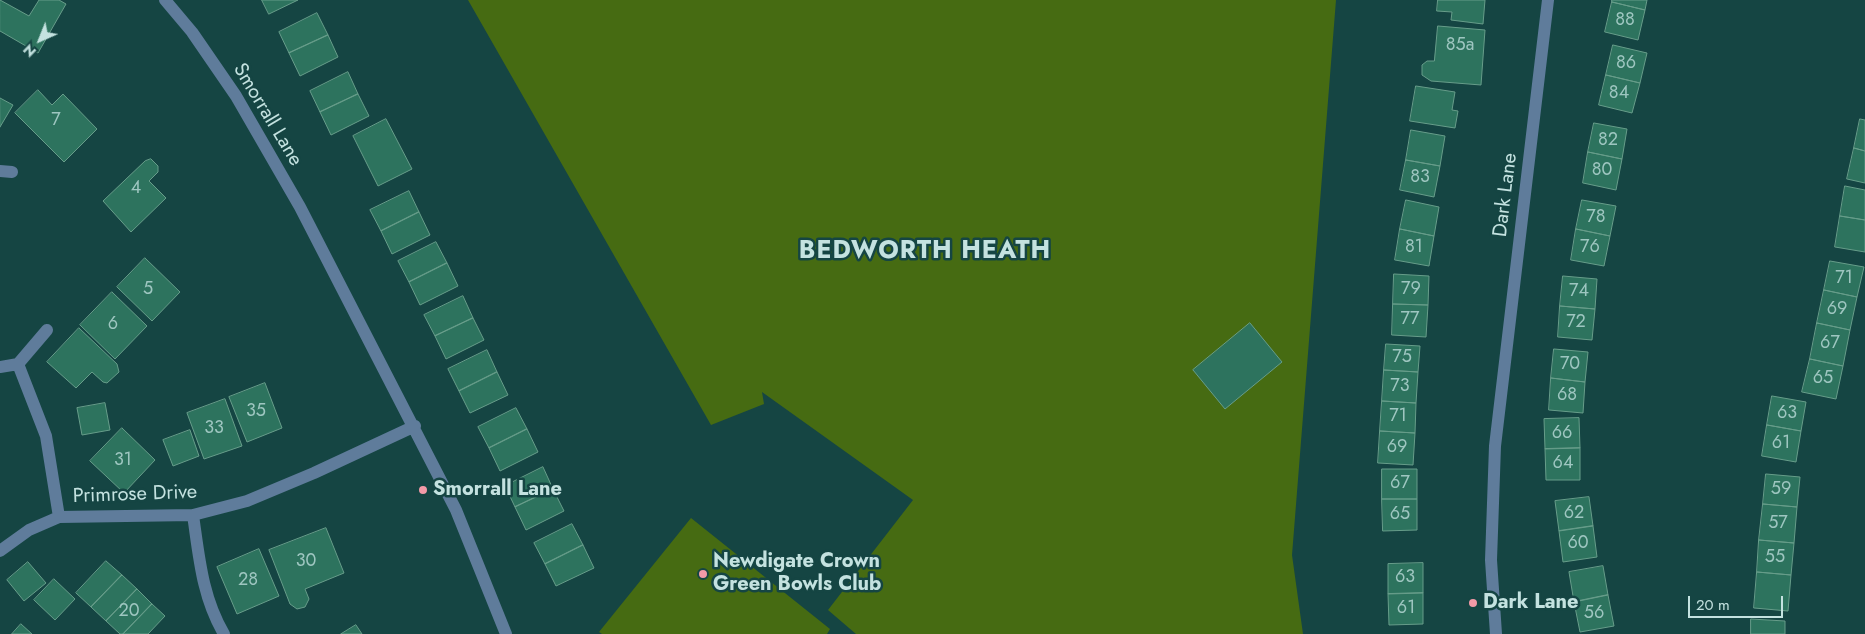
<!DOCTYPE html>
<style>
body{margin:0}
#map{position:relative;width:1865px;height:634px;overflow:hidden;background:#154543;font-family:Jost,sans-serif}
canvas{display:block}
.north{position:absolute;left:15px;top:15px;width:50px;height:50px;-webkit-text-stroke:4px #154543;paint-order:stroke;rotate:224deg;font-size:14px;font-weight:700;line-height:20px;text-align:center;color:#c4e2e0}
.north::after{content:'';display:block;margin:auto;width:18px;height:22px;background:#c4e2e0;clip-path:polygon(50% 0,100% 100%,50% 72%,0 100%)}
.scale{position:absolute;left:1688px;top:596px;width:95px;height:22px;box-sizing:border-box;border:2px solid #c4e2e0;border-top:0;padding-left:6px;font-size:15px;line-height:18px;white-space:nowrap;color:#c4e2e0;-webkit-text-stroke:4px #154543;paint-order:stroke}
</style>
<div id="map">
<canvas width="1865" height="634"></canvas>
<div class="north">N</div>
<div class="scale">20 m</div>
</div>
<script>
const context = document.querySelector('canvas').getContext('2d');
context.lineJoin = 'round';
function paint(path, color) { context.fillStyle = color; context.fill(path, 'evenodd'); }
function strokePath(path, color, width, dash) { context.strokeStyle = color; context.lineWidth = width; context.lineCap = dash ? 'butt' : 'round'; context.setLineDash(dash || []); context.stroke(path); }
function write(font, color, halo, rows, align = 'center') {
  context.font = font + ' Jost,sans-serif'; context.lineWidth = 5; context.setLineDash([]); context.textBaseline = 'middle'; context.strokeStyle = halo; context.fillStyle = color; for (const [text, x, y, turn = 0] of rows) {
    context.save(); context.translate(x, y); context.rotate((+turn || 0) * Math.PI / 180); context.textAlign = isNaN(turn) ? turn : align; if (halo) context.strokeText(text, 0, 0); context.fillText(text, 0, 0); context.restore();
  }
}
paint(new Path2D(`
 M468,0h868l-44,555 11,79h-447l-28,-24 85,-110 -151,-108 2,12 -53,21z
 M691,518l139,111 -3,5h-225l-3,-2z`), '#466b12');
const building = new Path2D(`
 M0,0l29,16 10,-16h20l7,4 -28,49 -38,-22z
 M262,0h36l-29,14z
 M1438,0h47l-2,24 -32,-4 1,-8 -15,-1z
 M1612,0h35l-2,10 -33,-8z
 M1612,2l33,8 -7,30 -33,-8z
 M317,13l11,22 -39,18 -10,-21z
 M1438,26l47,4 -4,55 -50,-4 -9,-6v-10l5,-4h7z
 M328,35l10,22 -38,19 -11,-23z
 M1613,45l34,8 -7,30 -34,-8z
 M348,72l10,22 -38,18 -10,-21z
 M1606,75l34,8 -8,30 -33,-8z
 M1416,86l39,6 -3,18 6,1 -3,17 -45,-7z
 M38,90l14,15 11,-11 34,35 -33,33 -49,-49z
 M358,94l11,22 -38,19 -11,-23z
 M0,98l13,7 -13,22z
 M386,119l26,50 -34,17 -25,-50z
 M1860,119l5,1v31l-11,-3z
 M1594,123l33,6 -5,30 -34,-7z
 M1411,130l34,6 -5,30 -34,-6z
 M1854,148l11,3v32l-18,-4z
 M1588,152l34,7 -6,31 -33,-7z
 M151,159l7,7v6l-9,9 17,17 -35,34 -28,-31 42,-40z
 M1406,160l34,6 -6,31 -34,-7z
 M1845,186l20,4v30l-25,-4z
 M409,191l10,21 -38,19 -11,-21z
 M1406,200l33,7 -5,29 -34,-7z
 M1582,200l34,6 -6,30 -34,-7z
 M419,212l11,23 -38,19 -11,-23z
 M1840,216l25,4v32l-30,-5z
 M1400,229l34,7 -5,30 -34,-6z
 M1576,229l34,7 -6,30 -33,-6z
 M436,242l11,21 -38,19 -11,-21z
 M145,258l35,34 -28,29 -35,-34z
 M1830,261l34,6 -7,30 -33,-7z
 M447,263l11,23 -38,19 -11,-23z
 M1394,274l35,2 -1,29 -35,-1z
 M1563,276l34,3 -2,30 -35,-3z
 M1824,290l33,7 -7,33 -33,-7z
 M112,292l35,34 -32,33 -35,-34z
 M463,296l10,22 -38,18 -11,-21z
 M1393,304l35,1 -2,32 -34,-2z
 M1560,306l35,3 -3,31 -34,-3z
 M473,318l11,22 -38,19 -11,-23z
 M1250,323l32,39 -57,47 -32,-39z
 M1817,323l33,7 -7,36 -33,-7z
 M79,328l38,36 2,8 -12,11 -4,-1 -11,-10 -16,16 -29,-26z
 M1386,344l34,2 -2,26 -34,-2z
 M1554,349l34,3 -3,30 -34,-4z
 M487,350l10,22 -38,19 -11,-22z
 M1810,359l33,7 -7,33 -34,-7z
 M1384,370l34,2 -2,31 -34,-2z
 M497,372l11,23 -38,18 -11,-22z
 M1551,378l34,4 -2,31 -34,-3z
 M265,383l17,45 -35,14 -18,-45z
 M1772,396l34,6 -5,29 -34,-6z
 M225,399l17,47 -38,13 -17,-46z
 M1382,401l34,2 -1,30 -35,-2z
 M105,403l5,27 -28,5 -5,-27z
 M516,408l11,21 -38,19 -11,-21z
 M1579,418l1,30 -35,1 -1,-30z
 M1767,425l34,6 -5,31 -34,-6z
 M122,428l33,32 -31,33 -34,-32z
 M527,429l11,23 -38,19 -11,-23z
 M190,430l9,26 -26,10 -10,-26z
 M1380,431l35,2 -2,32 -35,-2z
 M1580,448v32h-34l-1,-31z
 M543,467l10,22 -38,18 -10,-21z
 M1382,469h35v30h-35z
 M1766,474l34,3 -3,30 -34,-3z
 M553,489l11,22 -38,19 -11,-23z
 M1589,497l4,29 -34,5 -4,-30z
 M1382,499h35v31l-34,1z
 M1763,504l34,3 -3,36 -35,-3z
 M572,524l11,21 -38,19 -11,-21z
 M1593,526l4,31 -34,5 -4,-31z
 M326,528l18,45 -39,16 4,10 -4,8 -8,2 -7,-5 -21,-54z
 M1759,540l35,3 -3,32 -34,-3z
 M583,545l11,23 -38,18 -11,-22z
 M259,549l20,47 -42,18 -20,-47z
 M106,561l16,14 -31,32 -15,-14z
 M28,562l18,21 -22,18 -17,-21z
 M1423,563v30l-35,1v-30z
 M1603,566l5,29 -34,7 -5,-30z
 M1757,572l34,3 -3,36 -34,-3z
 M122,575l15,14 -31,32 -15,-14z
 M54,579l21,20 -20,21 -21,-20z
 M137,589l15,15 -29,30h-3l-14,-13z
 M1423,593v31l-34,1 -1,-31z
 M1608,595l6,31 -34,6 -6,-30z
 M152,604l13,12 -17,18h-25z
 M1751,619l34,2v13h-34z
 M21,624l11,10h-20z
 M356,625l6,9h-21z`);
paint(building, '#2d735e');
strokePath(building, '#679d8a', 1);
strokePath(new Path2D(`
 M165,0l27,32 44,64 64,111 156,303 50,124
 M0,171l12,1
 M18,364l28,72 13,81
 M0,367l18,-3 29,-34
 M193,515c6,41 9,82 31,119
 M0,551l29,-21 30,-13 134,-2 54,-14 67,-28 101,-47
 M1496,634l-5,-74 4,-114 53,-446`), '#5f7c9b', 12);
for (const [x, y, r, color] of [
 [423,490,5,"#f39aa7"],
 [703,574,5,"#f39aa7"],
 [1473,603,5,"#f39aa7"]
]) { const dot = new Path2D(); dot.arc(x, y, r, 0, 2 * Math.PI); context.fillStyle = color; context.fill(dot); strokePath(dot, '#154543', 2); }
write('18px', '#9ec6c0', null, [
 ["88",1625,21],
 ["85a",1460,46],
 ["86",1626,64],
 ["84",1619,94],
 ["7",56,121],
 ["82",1608,141],
 ["80",1602,171],
 ["83",1420,178],
 ["4",136,189],
 ["78",1596,218],
 ["81",1414,248],
 ["76",1590,248],
 ["71",1844,279],
 ["5",148,290],
 ["79",1411,290],
 ["74",1579,292],
 ["69",1837,310],
 ["77",1410,320],
 ["72",1576,323],
 ["6",113,325],
 ["67",1830,344],
 ["75",1402,358],
 ["70",1570,365],
 ["65",1823,379],
 ["73",1400,387],
 ["68",1567,396],
 ["35",256,412],
 ["63",1787,414],
 ["71",1398,417],
 ["33",214,429],
 ["66",1562,434],
 ["61",1781,444],
 ["69",1397,448],
 ["31",123,461],
 ["64",1563,464],
 ["67",1400,484],
 ["59",1781,490],
 ["62",1574,514],
 ["65",1400,515],
 ["57",1778,524],
 ["60",1578,544],
 ["55",1775,558],
 ["30",306,562],
 ["63",1405,578],
 ["28",248,581],
 ["61",1406,609],
 ["20",129,612],
 ["56",1594,614]
]);
write('20px', '#c4e2e0', '#154543', [
 ["Smorrall Lane",267,115,59],
 ["Dark Lane",1506,195,-83],
 ["Primrose Drive",135,495,-2]
]);
write('bold 20px', '#c4e2e0', '#154543', [
 ["Smorrall Lane",433,490],
 ["Newdigate Crown",713,562],
 ["Green Bowls Club",713,585],
 ["Dark Lane",1483,603]
], 'left');
context.letterSpacing = '1px';
write('bold 25px', '#c4e2e0', '#154543', [
 ["BEDWORTH HEATH",925,252]
]);
context.letterSpacing = '0px';
</script>
